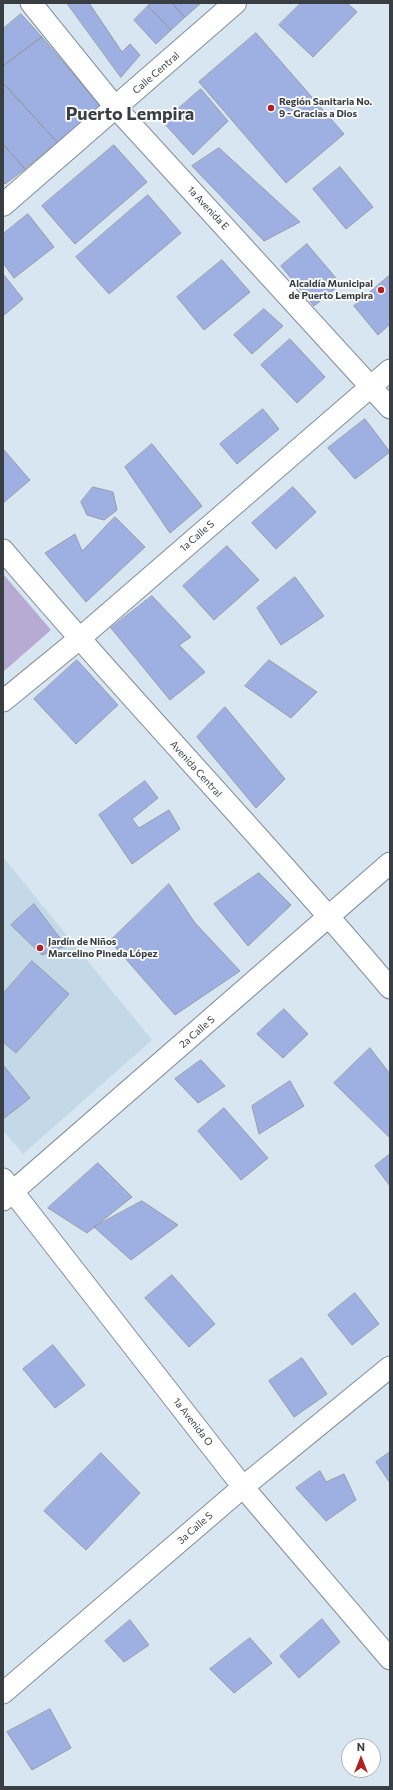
<!DOCTYPE html>
<meta charset="utf-8">
<style>
body{margin:0}
#map{position:relative;width:393px;height:1790px;overflow:hidden;background:#d7e6f1;font-family:Commissioner,sans-serif}
canvas{display:block}
.frame{position:absolute;inset:0;border:4px solid #383e42;pointer-events:none}
.north{position:absolute;left:341px;top:1738px;width:40px;height:40px;box-sizing:border-box;background:#fff;border:1px solid #afb2b3;border-radius:50%;rotate:0deg;font-size:11px;font-weight:700;line-height:16px;text-align:center;color:#383e42}
.north::after{content:'';display:block;margin:auto;width:14px;height:18px;background:#b1211f;clip-path:polygon(50% 0,100% 100%,50% 72%,0 100%)}
</style>
<div id="map">
<canvas width="393" height="1790"></canvas>
<div class="frame"></div>
<div class="north">N</div>
</div>
<script>
const context = document.querySelector('canvas').getContext('2d');
context.lineJoin = 'round';
function paint(path, color) { context.fillStyle = color; context.fill(path, 'evenodd'); }
function strokePath(path, color, width, dash) { context.strokeStyle = color; context.lineWidth = width; context.lineCap = dash ? 'butt' : 'round'; context.setLineDash(dash || []); context.stroke(path); }
function write(font, color, halo, rows, align = 'center') {
  context.font = font + ' Commissioner,sans-serif'; context.lineWidth = 3.5; context.setLineDash([]); context.textBaseline = 'middle'; context.strokeStyle = halo; context.fillStyle = color; for (const [text, x, y, turn = 0] of rows) {
    context.save(); context.translate(x, y); context.rotate((+turn || 0) * Math.PI / 180); context.textAlign = isNaN(turn) ? turn : align; if (halo) context.strokeText(text, 0, 0); context.fillText(text, 0, 0); context.restore();
  }
}
paint(new Path2D(`
 M3,857l149,183 -129,114 -20,-24z`), '#c3d9e8');
paint(new Path2D(`
 M3,574l48,56 -48,42z`), '#b7abd4');
const building = new Path2D(`
 M67,3h22l33,49 8,-8 10,11 -19,22z
 M152,3h20l13,14 -14,13 -23,-24z
 M172,3h29l-16,14z
 M301,3h46l10,9 -44,45 -34,-32z
 M148,6l23,24 -15,14 -22,-24z
 M21,14l21,23 -39,29v-37z
 M256,33l88,101 -58,49 -87,-101z
 M42,37l59,70 -44,35 -54,-59v-17z
 M3,83l54,59 -32,27 -22,-25z
 M201,89l27,32 -35,34 -30,-33z
 M3,144l22,25 -20,15 -2,-2z
 M114,145l33,37 -72,62 -33,-38z
 M219,148l81,74 -36,19 -72,-75z
 M340,167l33,40 -27,22 -33,-40z
 M148,195l33,38 -72,61 -33,-37z
 M28,214l26,33 -40,31 -11,-15v-29z
 M307,244l34,40 -27,22 -33,-40z
 M222,260l28,32 -46,38 -27,-33z
 M3,274l20,25 -20,17z
 M390,275v49l-12,11 -24,-29z
 M264,309l19,17 -31,28 -18,-19z
 M290,339l35,38 -28,26 -36,-38z
 M263,409l16,20 -42,35 -17,-20z
 M365,419l25,33 -35,27 -27,-31z
 M152,444l50,62 -32,27 -45,-66z
 M3,449l27,31 -27,23z
 M93,487l20,5 4,18 -13,10 -17,-5 -6,-13z
 M293,487l23,25 -40,37 -24,-26z
 M115,517l30,30 -59,55 -41,-49 30,-19 7,17z
 M227,546l32,34 -45,40 -31,-34z
 M295,577l29,39 -43,29 -24,-37z
 M152,596l39,41 -12,8 26,27 -35,28 -59,-72z
 M77,660l41,45 -42,39 -42,-45z
 M269,660l48,32 -26,26 -46,-32z
 M225,707l60,72 -29,29 -59,-71z
 M145,781l13,17 -26,21 7,9 30,-18 11,19 -48,35 -33,-49z
 M259,873l32,32 -43,41 -34,-42z
 M169,884l26,39 45,48 -65,44 -65,-74z
 M34,904l32,42 -24,9 -31,-30z
 M32,961l37,33 -53,59 -13,-11v-48z
 M284,1009l24,25 -25,24 -26,-24z
 M370,1048l20,26v64l-56,-55z
 M201,1060l24,26 -27,17 -23,-24z
 M3,1065l27,33 -27,21z
 M290,1081l14,25 -45,28 -7,-28z
 M224,1108l44,50 -27,22 -43,-49z
 M390,1154v32l-15,-20z
 M98,1163l34,34 -45,36 -39,-25z
 M142,1201l36,24 -47,35 -37,-33z
 M172,1275l43,49 -26,23 -44,-49z
 M355,1293l24,31 -27,21 -24,-30z
 M53,1345l32,40 -30,23 -32,-39z
 M302,1358l25,36 -33,23 -25,-36z
 M390,1452v31l-14,-21z
 M101,1453l39,40 -54,57 -42,-39z
 M320,1471l6,11 18,-8 12,26 -30,21 -30,-33z
 M322,1619l18,23 -41,36 -19,-22z
 M130,1620l19,25 -25,17 -19,-21z
 M250,1638l22,25 -38,30 -24,-24z
 M50,1709l21,39 -39,22 -25,-38z`);
paint(building, '#9eb0e2');
strokePath(building, '#969baa', 1);
const minor = new Path2D(`
 M31,3l85,105 274,300
 M3,550c126,149 262,289 387,438
 M3,701l76,-62 311,-269
 M3,1179l240,308 147,172
 M3,1200l387,-337
 M3,1693l240,-206 147,-120`);
const tertiary = new Path2D(`
 M3,205l232,-202`);
strokePath(minor, '#808e98', 23);
strokePath(tertiary, '#808e98', 24);
strokePath(minor, '#fff', 21);
strokePath(tertiary, '#fff', 22);
for (const [x, y, r, color] of [
 [271,108,4,"#b1211f"],
 [381,290,4,"#b1211f"],
 [40,948,4,"#b1211f"]
]) { const dot = new Path2D(); dot.arc(x, y, r, 0, 2 * Math.PI); context.fillStyle = color; context.fill(dot); strokePath(dot, '#fff', 1.5); }
write('10px', '#383e42', '#fff', [
 ["Calle Central",156,73,-41],
 ["1a Avenida E",208,208,47],
 ["1a Calle S",197,536,-41],
 ["Avenida Central",196,769,48],
 ["2a Calle S",197,1032,-41],
 ["1a Avenida O",193,1422,52],
 ["3a Calle S",195,1528,-41]
]);
write('bold 10px', '#383e42', '#fff', [
 ["Región Sanitaria No.",279,102],
 ["9 - Gracias a Dios",279,114],
 ["Alcaldía Municipal",373,284,"right"],
 ["de Puerto Lempira",373,296,"right"],
 ["Jardín de Niños",48,942],
 ["Marcelino Pineda López",48,954]
], 'left');
write('bold 18px', '#383e42', '#fff', [
 ["Puerto Lempira",130,114]
]);
</script>
